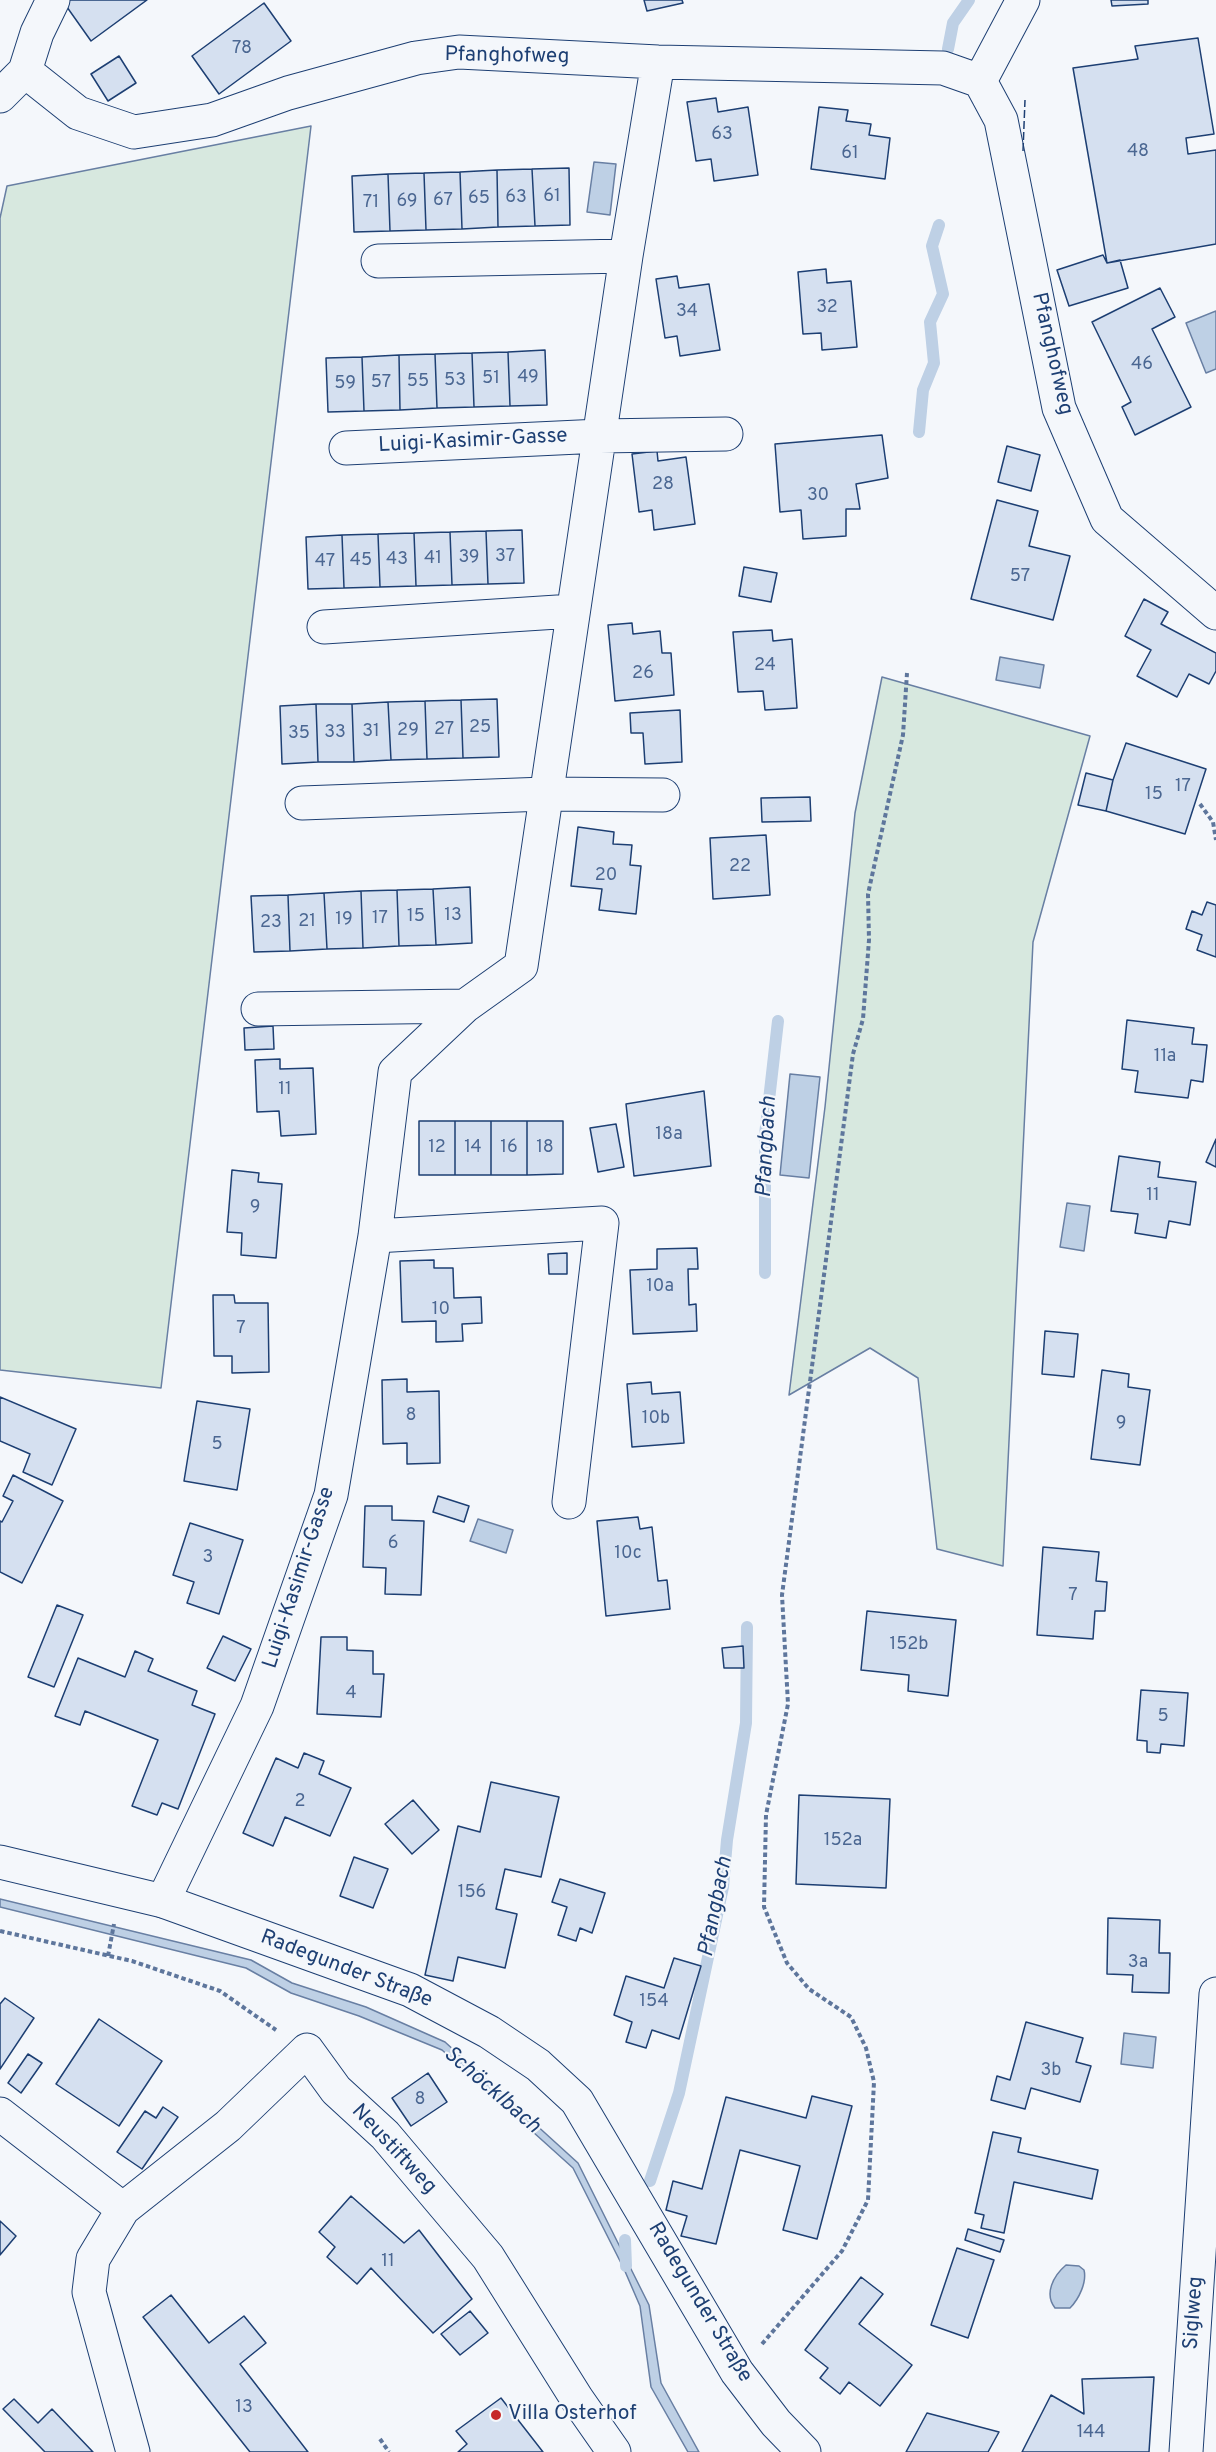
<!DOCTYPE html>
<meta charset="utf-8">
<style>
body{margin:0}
canvas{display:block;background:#f4f7fb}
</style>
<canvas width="1216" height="2452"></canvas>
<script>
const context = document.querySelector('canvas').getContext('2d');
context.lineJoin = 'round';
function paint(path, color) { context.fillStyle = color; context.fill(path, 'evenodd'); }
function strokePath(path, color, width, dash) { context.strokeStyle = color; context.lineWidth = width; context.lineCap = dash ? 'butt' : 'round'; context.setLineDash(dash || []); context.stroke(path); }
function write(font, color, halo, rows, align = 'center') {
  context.font = font + ' Overpass,sans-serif'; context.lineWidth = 4.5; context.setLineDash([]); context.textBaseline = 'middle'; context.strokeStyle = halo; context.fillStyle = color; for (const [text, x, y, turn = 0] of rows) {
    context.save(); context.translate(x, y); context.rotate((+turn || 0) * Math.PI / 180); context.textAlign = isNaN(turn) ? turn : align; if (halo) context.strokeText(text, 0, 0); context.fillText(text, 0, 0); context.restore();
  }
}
const green = new Path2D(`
 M311,126l-150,1262 -161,-18v-1152l7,-32z
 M882,677l208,59 -57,206 -30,624 -66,-17 -19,-171 -48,-30 -81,47 36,-288 30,-294z`);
paint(green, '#d7e8df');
strokePath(green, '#687fa3', 1.5);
const water = new Path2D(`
 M594,162l22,2 -6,51 -23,-3z
 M1216,311v58l-10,4 -20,-50z
 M1000,657l44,8 -4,23 -44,-8z
 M790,1074l30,3 -11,101 -29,-3z
 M1067,1203l23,3 -6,45 -24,-4z
 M478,1519l35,11 -7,23 -36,-12z
 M0,1899l251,61 41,23 74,24 79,35 133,121 71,142 12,78 38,69h-11l-37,-65 -11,-81 -16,-37 -51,-101 -131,-118 -83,-34 -68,-23 -45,-25 -246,-61z
 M1124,2033l32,4 -3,31 -32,-4z
 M1066,2265l13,1 5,4c3,12 -5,29 -14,38h-15c-11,-14 -2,-32 11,-43z`);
paint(water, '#bed0e5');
strokePath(water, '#687fa3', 1.5);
strokePath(new Path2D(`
 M948,49l5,-26 16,-23
 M919,432l4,-42 11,-27 -4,-41 13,-28 -11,-48 7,-21
 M765,1273v-138l13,-114
 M650,2181l29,-88 44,-206 4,-47 19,-117 1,-96
 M625,2240l1,26`), '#bed0e5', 12);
const building = new Path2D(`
 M62,0h85l-56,41z
 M644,0h38l1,3 -36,8z
 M1111,0h37v4l-36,2z
 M264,3l27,38 -72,53 -27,-38z
 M1198,38l16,96 -28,4 2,16 28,-4v94l-109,19 -34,-195 65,-9 -3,-13z
 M119,56l17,27 -28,18 -17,-27z
 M716,98l2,14 30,-5 10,68 -44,6 -3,-22 -15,2 -9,-59z
 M819,107l29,3 -2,11 25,3 -2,11 21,3 -5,41 -74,-10z
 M569,168l1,57 -35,1 -3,-57z
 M532,169l3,57 -37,1 -1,-57z
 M497,170l1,57 -36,2 -2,-57z
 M460,172l2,57 -36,1 -2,-57z
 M424,173l2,57 -36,1 -2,-57z
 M388,174l2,57 -36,1 -2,-56z
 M1103,255l4,8 13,-3 8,28 -59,18 -12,-36z
 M826,269l1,14 24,-2 6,66 -35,3 -1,-17 -18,1 -5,-62z
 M677,276l2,12 30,-4 11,66 -40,6 -3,-20 -12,2 -9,-59z
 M1160,288l15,29 -23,12 39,78 -56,28 -13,-28 9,-5 -39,-80z
 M545,350l2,55 -37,1 -2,-54z
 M508,352l2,54 -36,1 -2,-54z
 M472,353l2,54 -37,1 -2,-54z
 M435,354l2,54 -37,2 -1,-55z
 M399,355l1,55 -36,1 -2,-54z
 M362,357l2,54 -36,1 -2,-54z
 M882,435l6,43 -32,6 4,25h-14v27l-43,3 -2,-29 -21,2 -5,-68z
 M1007,446l33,9 -9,36 -33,-9z
 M657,451l1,10 28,-4 9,67 -41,6 -2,-20 -13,2 -7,-58z
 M997,500l41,11 -9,35 41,10 -17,64 -82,-21z
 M522,530l2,53 -36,1 -2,-53z
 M486,531l2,53 -36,1 -2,-53z
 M450,532l2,53 -36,1 -2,-53z
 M414,533l2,53 -36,1 -2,-53z
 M378,534l2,53 -36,1 -2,-53z
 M342,535l2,53 -36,1 -2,-52z
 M744,567l33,6 -6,29 -32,-6z
 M1144,599l24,13 -7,12 55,29v18l-7,13 -20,-10 -12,23 -40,-21 14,-26 -26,-14z
 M632,623l1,11 27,-3 2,22h9l3,42 -59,6 -7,-76z
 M772,630l1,11 19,-2 5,69 -32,2 -2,-19 -25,1 -5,-60z
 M497,699l2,58 -36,1 -2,-58z
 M461,700l2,58 -36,1 -2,-58z
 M425,701l2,58 -36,1 -3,-58z
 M388,702l3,58 -37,2 -2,-58z
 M316,704h36l2,58h-36z
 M316,704l2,58 -36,2 -2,-58z
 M680,710l2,52 -37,2 -2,-31h-12l-1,-20z
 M1126,743l80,26 -21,65 -79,-23 7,-31z
 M1086,773l27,7 -7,31 -28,-6z
 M810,797l1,24 -49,1 -1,-24z
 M578,827l36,5 -1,12 19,1 -2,20 11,1 -5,48 -37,-4 3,-21 -31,-3z
 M766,835l4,60 -57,4 -3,-61z
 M470,887l2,56 -36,2 -3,-56z
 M433,889l3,56 -37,1 -2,-56z
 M397,890l2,56 -36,2 -2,-57z
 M361,891l2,57 -36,1 -3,-56z
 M324,893l3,56 -37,2 -2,-56z
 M288,895l2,56 -36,1 -3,-56z
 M1207,902l9,3v52l-19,-7 5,-15 -16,-6 6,-18 10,4z
 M1127,1020l67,8 -2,16 15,1 -4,37 -12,-2 -3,18 -53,-6 3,-21 -16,-2z
 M273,1026l1,23 -29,1 -1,-22z
 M280,1059v10l33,-1 3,66 -35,2 -2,-25 -22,1 -2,-52z
 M704,1091l7,75 -77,10 -8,-72z
 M419,1121h36v54h-36z
 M455,1121h36v54h-36z
 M491,1121h36v54h-36z
 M527,1121h36v53l-36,1z
 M616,1124l8,43 -26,5 -8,-44z
 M1216,1139v28l-10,-5z
 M1119,1156l41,6 -2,15 38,5 -6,43 -21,-4 -3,17 -31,-5 3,-19 -27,-3z
 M232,1170l27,3 -1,9 24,2 -6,74 -35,-3 1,-22 -15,-1z
 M697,1248l1,21h-10l1,36 7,-1 1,27 -64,3 -3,-64 27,-1v-20z
 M567,1253v21h-18l-1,-20z
 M434,1260v8h19l1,30 27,-1 1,26 -20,1 1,17 -27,1v-21l-34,1 -2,-61z
 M213,1295h21l1,8h33l1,69 -37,1v-17h-18z
 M1045,1331l33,3 -4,43 -32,-3z
 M1102,1370l27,4 -1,13 22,3 -10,75 -49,-6z
 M407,1379v13l32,-1 1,72 -33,1v-21l-24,1 -1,-64z
 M651,1382l1,12 28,-2 4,51 -52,4 -5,-63z
 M0,1397l76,32 -24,56 -29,-13 7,-18 -30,-13z
 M197,1401l53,8 -13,81 -53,-9z
 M13,1475l50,26 -41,82 -22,-11v-51l2,1 11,-21 -10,-5z
 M438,1496l31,10 -5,16 -31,-10z
 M365,1506h27v14l32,1 -3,74 -36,-1 1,-26 -23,-1z
 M638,1517l2,12 12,-2 6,54 9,-1 3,29 -64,7 -9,-95z
 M190,1523l53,17 -24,74 -32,-11 7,-21 -21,-7z
 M1043,1547l56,5 -3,29 11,1 -2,29h-10l-2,28 -56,-4z
 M57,1605l26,10 -29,72 -26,-10z
 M867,1611l89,9 -8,76 -40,-5 1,-16 -48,-5z
 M223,1636l28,13 -16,32 -28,-13z
 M321,1637h26v13l26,1v23h11l-3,43 -64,-3z
 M743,1646l1,22h-20l-2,-20z
 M135,1651l18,8 -5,12 49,20 -5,14 23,9 -37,95 -16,-6 -5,12 -25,-9 26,-66 -73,-29 -5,14 -25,-9 23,-58 47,19z
 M1141,1690l47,3 -4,53 -23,-2 -1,9 -13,-1v-11l-10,-1z
 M304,1753l20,8 -5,13 32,14 -21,48 -45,-19 -12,29 -30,-13 33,-75 22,10z
 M491,1782l68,15 -18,80 -36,-8 -9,40 21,5 -12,54 -47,-11 -5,24 -28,-6 33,-149 22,6z
 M799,1795l91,4 -4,89 -90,-4z
 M413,1800l26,30 -27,24 -27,-30z
 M354,1857l34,12 -15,39 -33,-12z
 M560,1879l45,14 -13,40 -12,-5 -4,13 -18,-6 9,-28 -15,-5z
 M1108,1918l52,2 -1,33h11l-1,40 -37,-1 1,-17 -26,-1z
 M674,1958l27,8 -22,73 -27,-9 -6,18 -20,-6 6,-20 -18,-7 12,-39 38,12z
 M5,1998l29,20 -34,51v-65z
 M99,2019l63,42 -43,65 -63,-42z
 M1026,2022l57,16 -7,24 15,4 -11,36 -49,-14 -6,21 -34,-9 6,-24 13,4z
 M28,2054l14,9 -21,30 -13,-10z
 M428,2073l19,29 -36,24 -19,-28z
 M812,2096l40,10 -35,133 -34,-9 17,-64 -60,-16 -24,94 -35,-8 6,-20 -21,-6 7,-29 29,8 24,-92 80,21z
 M163,2107l15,10 -36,52 -25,-17 28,-41 11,7z
 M993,2132l28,6 -3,14 80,18 -6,29 -78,-17 -10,51 -23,-5 3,-13 -9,-2z
 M351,2196l53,47 15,-13 53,69 -39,34 -62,-65 -14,16 -30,-27 8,-10 -16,-15z
 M0,2221l16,15 -16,19z
 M968,2229l36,11 -4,12 -35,-12z
 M957,2248l37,12 -26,78 -37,-13z
 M861,2277l22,17 -24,30 53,41 -32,41 -31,-24 -9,12 -20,-16 8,-10 -23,-18z
 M171,2295l38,48 35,-27 22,27 -26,21 68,88h-58l-107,-135z
 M470,2311l18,22 -28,22 -19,-21z
 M1154,2377l-5,75h-127l29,-57 33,19 -2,-35z
 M501,2398l42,54h-85l9,-8 -11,-13z
 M14,2399l24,24 14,-14 41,43h-48l-42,-43z
 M927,2413l72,19 -11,20h-82z`);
paint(building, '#d5e0f0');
strokePath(building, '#1d3f73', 1.5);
const street = new Path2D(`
 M53,0l-16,33 -12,38 53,42 56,19 78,-12 76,-27 128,-35 43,-6 199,10 285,6 37,13 21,39 58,288 48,111 109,94
 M980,81l43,-81
 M0,96l25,-25
 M378,261l248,-5
 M346,448l254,-12 126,-2
 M324,627l249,-16
 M302,803l243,-9 118,1
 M258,1009l207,-3
 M375,1236l227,-13 -33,279
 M163,1901l94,-195 74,-211 44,-259 20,-164 70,-66 56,-40 105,-710 32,-194
 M0,2114l123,95 105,-83 79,-76 29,40 49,45 103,122 89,142 37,53
 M123,2209l-30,50 -4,33 44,160
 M1186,2452l30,-458`);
const secondary = new Path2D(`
 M0,1862l163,39 247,89 79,42 49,33 39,36 160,271 39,51 28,29`);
strokePath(street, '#1d3f73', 35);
strokePath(secondary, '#1d3f73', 35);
strokePath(new Path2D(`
 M1200,804l13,18 3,18
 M0,1931l132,30 88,30 56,39
 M108,1956l6,-32
 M762,2344l80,-93 26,-51 6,-118 -8,-34 -15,-31 -42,-28 -22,-26 -23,-56 2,-92 22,-111 -6,-109 71,-541 10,-35 6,-79 -1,-46 35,-159 4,-62
 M380,2439l9,13`), '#5e769c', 4, [4.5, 3]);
strokePath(street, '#f4f7fb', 33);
strokePath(secondary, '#f4f7fb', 33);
strokePath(new Path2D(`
 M1023,151l2,-51`), '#1d3f73', 1.5, [8, 3]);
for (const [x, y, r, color] of [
 [496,2415,6,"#c62828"]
]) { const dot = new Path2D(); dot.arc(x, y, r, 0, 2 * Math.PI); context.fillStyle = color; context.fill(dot); strokePath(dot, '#f4f7fb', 2); }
write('18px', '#4b6792', null, [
 ["78",242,49],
 ["63",722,135],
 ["48",1138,152],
 ["61",850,154],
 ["61",552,197],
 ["63",516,198],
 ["65",479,199],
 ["67",443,201],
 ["69",407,202],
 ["71",371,203],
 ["32",827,308],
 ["34",687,312],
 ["46",1142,365],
 ["49",528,378],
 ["51",491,379],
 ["53",455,381],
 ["55",418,382],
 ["57",381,383],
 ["59",345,384],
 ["28",663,485],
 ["30",818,496],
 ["37",505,557],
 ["39",469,558],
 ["41",433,559],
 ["43",397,560],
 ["45",361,561],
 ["47",325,562],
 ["57",1020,577],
 ["24",765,666],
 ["26",643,674],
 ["25",480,728],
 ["27",444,730],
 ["29",408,731],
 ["31",371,732],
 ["33",335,733],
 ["35",299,734],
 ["17",1183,787],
 ["15",1154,795],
 ["22",740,867],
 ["20",606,876],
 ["13",453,916],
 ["15",416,917],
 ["17",380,919],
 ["19",344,920],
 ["21",307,922],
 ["23",271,923],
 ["11a",1165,1057],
 ["11",285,1090],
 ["18a",669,1135],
 ["12",437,1148],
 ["14",473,1148],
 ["16",509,1148],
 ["18",545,1148],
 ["11",1153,1196],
 ["9",255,1208],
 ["10a",660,1287],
 ["10",441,1310],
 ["7",241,1329],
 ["8",411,1416],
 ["10b",656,1419],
 ["9",1121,1424],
 ["5",217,1445],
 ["6",393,1544],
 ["10c",628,1554],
 ["3",208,1558],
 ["7",1073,1596],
 ["152b",909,1645],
 ["4",351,1694],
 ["5",1163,1717],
 ["2",300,1802],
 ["152a",843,1841],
 ["156",472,1893],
 ["3a",1138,1963],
 ["154",654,2002],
 ["3b",1051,2071],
 ["8",420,2100],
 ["11",388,2262],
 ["13",244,2408],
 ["144",1091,2433]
]);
write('21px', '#1d3f73', '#f4f7fb', [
 ["Pfanghofweg",507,57,1],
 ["Pfanghofweg",1051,354,77],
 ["Luigi-Kasimir-Gasse",473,442,-3],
 ["Luigi-Kasimir-Gasse",300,1578,-72],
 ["Radegunder Straße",346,1970,21],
 ["Neustiftweg",393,2150,47],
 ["Radegunder Straße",699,2303,59],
 ["Siglweg",1195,2313,-86]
]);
write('21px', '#1d3f73', '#f4f7fb', [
 ["Villa Osterhof",508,2415]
], 'left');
write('italic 22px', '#1d3f73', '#f4f7fb', [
 ["Pfangbach",768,1147,-87],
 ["Pfangbach",717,1907,-79],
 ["Schöcklbach",491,2091,41]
]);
</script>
